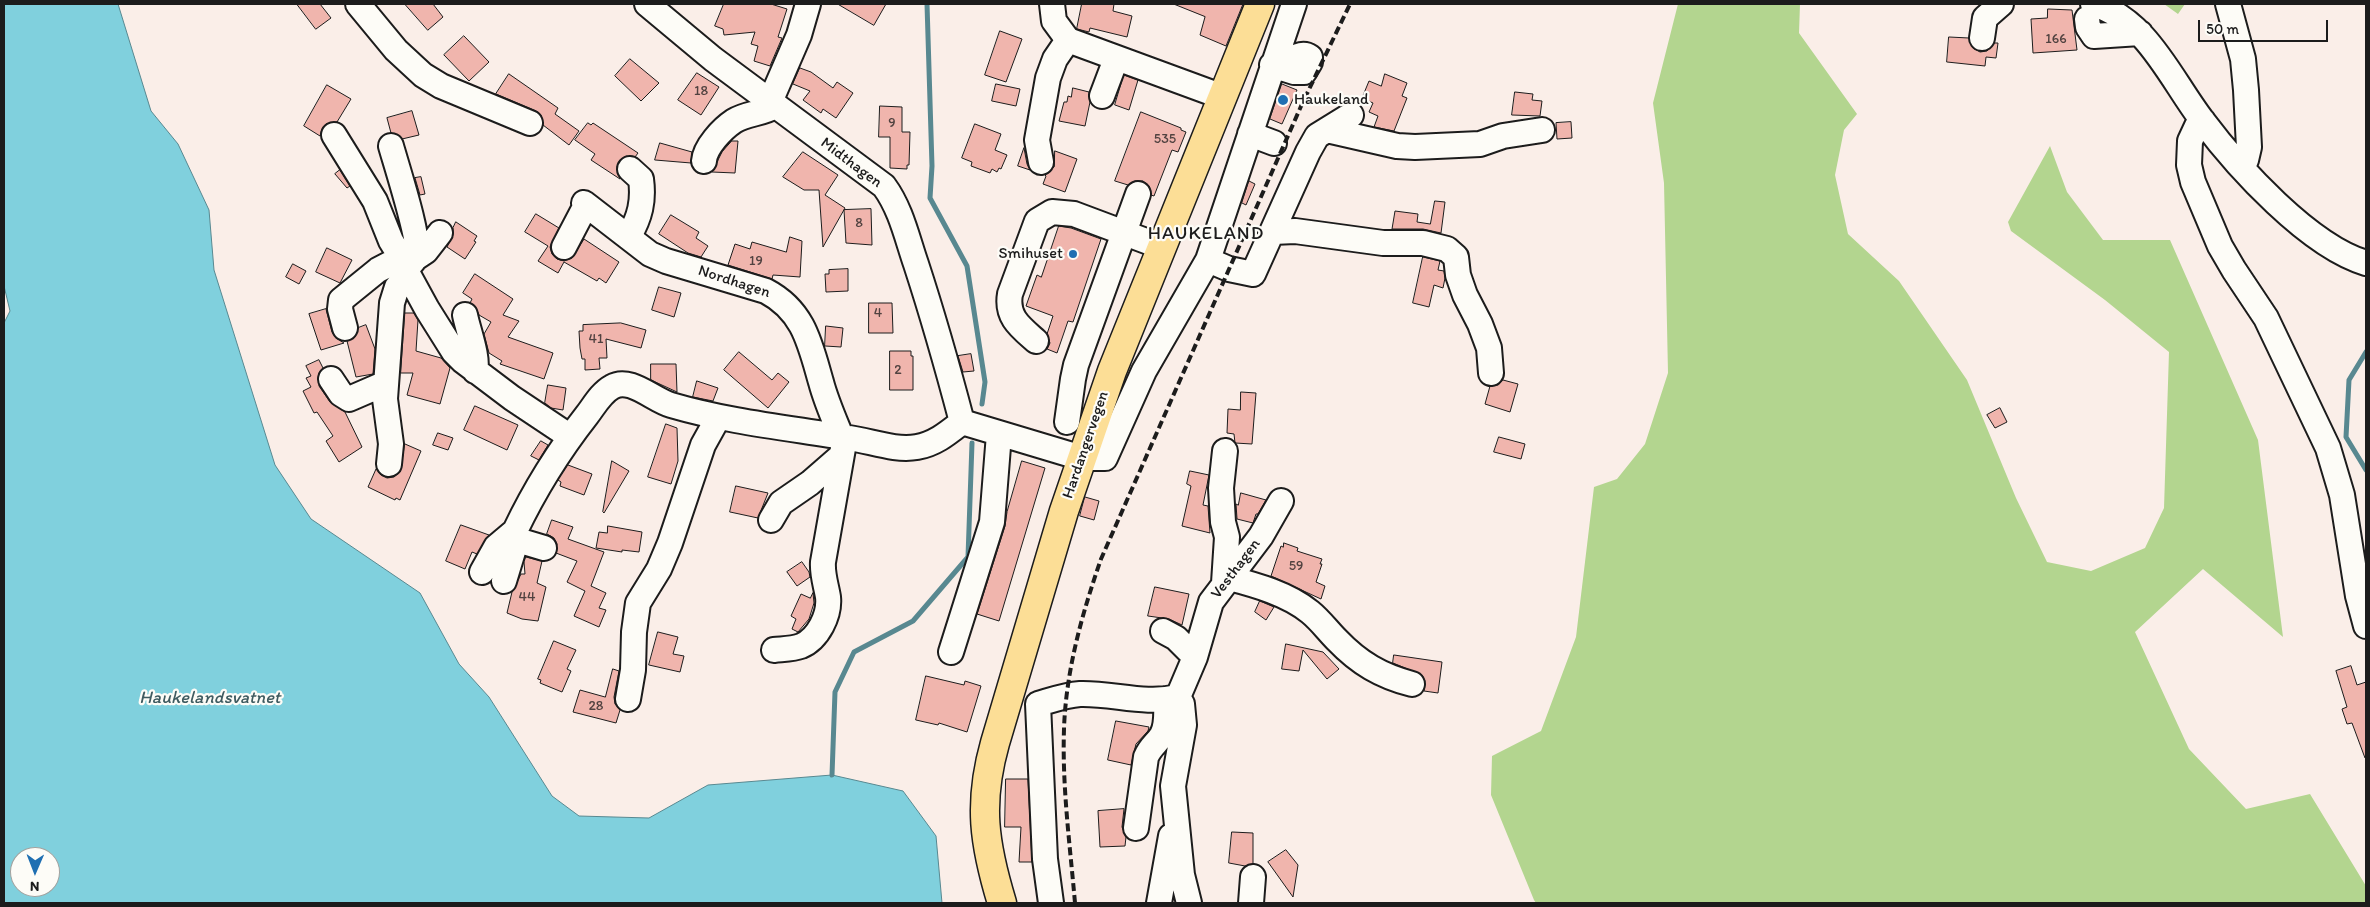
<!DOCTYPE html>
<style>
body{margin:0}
#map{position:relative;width:2370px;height:907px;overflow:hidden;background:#faeee8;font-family:Itim,sans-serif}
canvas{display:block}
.frame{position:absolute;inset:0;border:5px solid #1c1c1c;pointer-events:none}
.north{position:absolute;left:10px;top:847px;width:50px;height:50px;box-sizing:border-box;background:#fdfcf7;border:1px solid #a3a29f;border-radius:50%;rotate:181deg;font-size:14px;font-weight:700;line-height:20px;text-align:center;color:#1c1c1c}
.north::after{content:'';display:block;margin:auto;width:18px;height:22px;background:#1f6fb2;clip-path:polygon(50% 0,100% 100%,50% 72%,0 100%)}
.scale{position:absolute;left:2198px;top:20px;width:130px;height:22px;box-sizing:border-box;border:2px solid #1c1c1c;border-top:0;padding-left:6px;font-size:15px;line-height:18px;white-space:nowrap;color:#1c1c1c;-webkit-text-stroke:4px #fdfcf7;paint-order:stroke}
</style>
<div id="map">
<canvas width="2370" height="907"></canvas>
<div class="frame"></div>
<div class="north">N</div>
<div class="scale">50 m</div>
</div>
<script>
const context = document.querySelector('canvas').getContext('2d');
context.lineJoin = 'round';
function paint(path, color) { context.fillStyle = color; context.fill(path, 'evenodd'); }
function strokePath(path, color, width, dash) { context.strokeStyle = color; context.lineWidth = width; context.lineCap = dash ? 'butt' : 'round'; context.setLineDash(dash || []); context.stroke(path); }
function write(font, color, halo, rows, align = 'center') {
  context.font = font + ' Itim,sans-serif'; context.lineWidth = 4.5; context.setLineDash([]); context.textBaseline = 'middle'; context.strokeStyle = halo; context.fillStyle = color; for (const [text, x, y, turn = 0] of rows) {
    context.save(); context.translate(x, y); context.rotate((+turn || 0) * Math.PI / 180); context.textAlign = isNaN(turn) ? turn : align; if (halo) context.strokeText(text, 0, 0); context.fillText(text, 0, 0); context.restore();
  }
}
paint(new Path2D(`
 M1678,4h122l-1,29 58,81 -13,16 -9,45 13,59 51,47 68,99 49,118 31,64 44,9 54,-23 19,-40 5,-156 -64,-52 -94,-69 -3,-9 42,-76 17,46 36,48h67l88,200 25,197 -80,-68 -68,63 54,117 57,60 64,-15 56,92v17h-830l-2,-3 -43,-105 1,-39 49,-25 35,-94 18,-150 23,-8 28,-35 23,-71 -4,-190 -11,-80z
 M2164,4h21l-7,10z`), '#b3d58f');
const water = new Path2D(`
 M4,4h114l33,107 27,33 31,66 5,60 61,195 36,54 109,74 39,71 30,33 63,99 27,20 70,2 59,-33 124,-10 71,16 33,45 6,67h-938v-580l6,-12 -6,-25zM20,857h30v30h-30z`);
paint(water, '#80d0dd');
strokePath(water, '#588890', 1);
strokePath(new Path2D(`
 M927,4l5,162 -2,32 37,68 18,116 -3,22
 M2366,352l-17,28 -3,57 20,33
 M832,775l3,-83 19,-40 59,-31 55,-64 4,-114`), '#588890', 5);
const building = new Path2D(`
 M297,4h23l11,14 -15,11z
 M405,4h28l10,13 -15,13z
 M724,4h47l16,5 -9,28 4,1 -12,28 -16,-5 4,-15 -7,-2 4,-12 -31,3 -1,-6 -8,-3z
 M838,4h48l-12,21z
 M1082,4h32l-1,7 19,5 -5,21 -37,-9 -1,4 -12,-3z
 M1174,4h69l-17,42 -26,-11 5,-18z
 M2048,9l24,1 5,40 -44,3 -2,-34 16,-1z
 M1000,31l22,8 -16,43 -21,-7z
 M464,36l25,26 -20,19 -25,-26z
 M1949,37l20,1 4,10 7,4 7,-1 7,-8h4l-2,15 -10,-1 -1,9 -38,-4z
 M630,59l29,24 -18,18 -26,-25z
 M800,68l11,4 22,16 4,-6 16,11 -17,25 -13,-9 -2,4 -18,-13 7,-9 -17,-7z
 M697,73l22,14 -18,28 -23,-15z
 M509,74l49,34 -3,6 24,17 -10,14 -26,-20 -2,-10 -5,-4 -40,-17z
 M1385,74l22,9 -5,13 5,2 -13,33 -20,-4 4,-11 -9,-4 4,-9 -11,-5 7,-17 12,5z
 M1124,75l14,5 -9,30 -14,-5z
 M996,84l24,5 -4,17 -24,-5z
 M1282,84l15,6 -15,34 -12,-5z
 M327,85l24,14 -14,23 -11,2 -4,5 -2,7 -16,-10z
 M1073,88l16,4 1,10 -5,24 -26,-5 5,-19h3l1,-6 3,1z
 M1515,92l18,2 -1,6 10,1 -2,15 -28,-1z
 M880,106l22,1v25h8l-1,33h-2v4l-17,-1v-31h-11z
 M412,111l7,24 -17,4 -2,-3 -9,-3 -4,-15z
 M1141,112l40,16v2l5,2 -8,20 -6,-2 -18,46 -3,-1 -2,-9 -6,-5h-8l-7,4 -13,-4z
 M1571,122l1,16 -15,1 -1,-16z
 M588,123l3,2 2,-2 45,30 -3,4 -9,-1 -6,4 -3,7 3,12 -29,-19 4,-6 -20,-14z
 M975,124l26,10 -6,16 12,5 -6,14 -2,-1 -2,4 -5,-3 -2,4 -19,-7 1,-4 -10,-4z
 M732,141h6l-3,32 -23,-1 10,-20z
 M660,143l32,9 -1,11 -36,-3z
 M1024,148l3,16 3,6 -12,-4z
 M1055,151l22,8 -12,33 -22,-8 3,-8 -1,-1 9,-8z
 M803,152l35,23 -13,20 20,13 -22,39 -4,-57h-15l-21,-13z
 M340,170l10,16 -3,2 -12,-14z
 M421,177l4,17 -5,1 -5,-17z
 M1249,181l6,3 -9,21 -4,-2z
 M1435,201l10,1 -4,31 -18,-4h-31l3,-18 23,3 -1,8 13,2z
 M871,209l1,36 -26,-2 -2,-33z
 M536,214l23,14 -9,19 2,7 5,5 7,2 8,-3 12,-19 35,23 -13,21 -7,-5 -2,3 -33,-19 -6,11 -20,-12 10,-15 -23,-14z
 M671,215l28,17 -3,6 12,8 -7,11 -13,-4 -29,-19z
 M456,222l21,14 -3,5 2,1 -11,17 -18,-12 6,-12v-7z
 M1059,226l12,2 30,11 -28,83 -5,-1 -11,32 -10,-4 3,-6 -3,-9 6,-18 -27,-10 11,-31 4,2z
 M790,237l12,4 -2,36 -27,-2 -1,4 -44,-14 7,-21 15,5 2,-7 34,10z
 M327,248l25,12 -12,23 -24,-11z
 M1423,257l17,4 -2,9 6,1 1,7 -2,10 -9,-3 -5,22 -16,-4z
 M293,264l13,7 -7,13 -13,-7z
 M848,269v22l-22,1 -1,-18h4v-4z
 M475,274l38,25 -10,16 16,6 -11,16 45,16 -9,26 -44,-15 2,-3 -13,-8 -5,-19 7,-12 -12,-7 -4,-9 -5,-3 2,-4 -9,-6z
 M659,287l22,6 -7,24 -22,-7z
 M869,303h23l1,30h-24z
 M326,309l6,23 4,6 8,5 -23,7 -12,-36z
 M405,313h9l4,7 -2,31 25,7 9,10 -10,36 -33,-9 6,-22h-12z
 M621,323l25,7 -5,18 -35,-9 1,19h-8l1,11 -15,1v-11h-3l-2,-11 -1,-17h4v-6z
 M366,325l9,24 -2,25 -17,3 -9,-36 8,-4 3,-9z
 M826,326l17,2 -2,19 -16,-1z
 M890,351h21v5h2v34h-23z
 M739,352l33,28 6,-7 11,9 -21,26 -44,-38z
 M971,354l3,17 -11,1 -5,-16z
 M319,360l4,8 -4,5v13l11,16 15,10 17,35 -23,15 -13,-21 7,-5 -16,-24 -3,1 -11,-22 8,-4 -5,-9 5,-2 -5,-10z
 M651,364h25l1,28 -26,-12z
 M1503,380l15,4 -8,28 -25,-8 5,-18 8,-1z
 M697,381l21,7 -5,13 -20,-4z
 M548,385l18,3 -3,22 -12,-2 -6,-5z
 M1241,392l15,1 -4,51 -17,-1 -1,-9 -7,-1 1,-24 12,1z
 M475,406l43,19 -11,25 -43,-20z
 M2000,408l7,14 -12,6 -8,-13z
 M666,424l11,4 1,33 -7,23 -23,-7z
 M438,433l15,5 -5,12 -15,-5z
 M1499,437l26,7 -4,15 -27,-7z
 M541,441l7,4 -9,15 -8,-4z
 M405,444l16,7 -21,49 -4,-2 -1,2 -27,-13 8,-18 5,6 6,3 7,-1 6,-5z
 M612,461l17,10 -25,42 -1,-1z
 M1022,461l23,7 -46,153 -22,-7 28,-88 2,-14z
 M568,465l24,9 -8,21 -24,-9 1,-4 -3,-2z
 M1190,471l19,4 -6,30 5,1 2,27 -28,-7 9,-40 -4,-2z
 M736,486l32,7 -10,25 -28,-6z
 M1241,493l25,7 -8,14h-2l-3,9 -16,-4 -1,-15 2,1z
 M1085,497l14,4 -5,19 -14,-4z
 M552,520l21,7 -5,12 36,13 -13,34 15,7 -7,15 7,2 -7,17 -25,-11 11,-25 -18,-9 10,-21 -21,-8 1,-9 -3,-6 -7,-4z
 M461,525l28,10 -12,19 -5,-2 -7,17 -19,-8z
 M608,526l34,6 -3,20 -17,-2v2l-26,-4 3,-16 8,1z
 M1284,543l14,5 -1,3 25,8 -2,5h2l-6,18 9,4 -4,13 -50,-23 10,-30 2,1z
 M526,557l16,4 -5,22 9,4 -8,34 -16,-2 -15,-6 5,-21 9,-18h4l-1,-12z
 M802,562l7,10 1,5 -13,9 -10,-14z
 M1155,587l34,7 -7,31 -13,-6 -21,-3z
 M813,593l1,10 -5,16 -11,13 -6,-3 4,-10 -5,-3 10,-22 9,4z
 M1260,601l14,6 -8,13 -11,-8z
 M658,632l20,5 -5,17 11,2 -4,16 -31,-7z
 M554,641l22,9 -9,19 4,2 -9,21 -22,-9 1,-3 -3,-1z
 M1286,644l37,8 16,17 -12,10 -24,-29 -4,21 -17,-2z
 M1394,655l48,7 -4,31 -14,-2 1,-10 -3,-6 -29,-12z
 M2351,666l6,19 9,-3v76h-1l-13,-35 -5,1 -5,-15 5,-2 -11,-36z
 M613,669l6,2 -5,26 1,7 5,6 -4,13 -43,-11 7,-22 25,7z
 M926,676l38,9 1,-4 16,5 -14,46 -28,-9 -1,2 -22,-5z
 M1116,721l33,6 -1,4 -12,13 -5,21 -23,-5z
 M1006,779h22l4,83h-13l2,-35h-16z
 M1124,809l-2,18 4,10 -1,9 -25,1 -2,-36z
 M1232,832l21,1v31l-8,2 -16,-3z
 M1286,850l12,15 -5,32 -25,-35z`);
paint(building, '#f0b5ad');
strokePath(building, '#1c1c1c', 1);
const minor = new Path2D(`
 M358,4l38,46 27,25 18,11 89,37
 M647,4l66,55 171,127c17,23 23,52 32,78 17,52 32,105 46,158
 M1052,4l2,17 14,19 155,57
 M2093,4c54,16 77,74 109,116 36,48 107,126 164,143
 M2228,4l15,55 3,31 3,57 -3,13 -5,5
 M2087,19l1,8 6,9 46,-3
 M1982,38l3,-20 16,-14
 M1272,65l22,7h10l6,-10v-5c-10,-7 -22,5 -31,10
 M1102,96l14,-37
 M770,102l29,-67 9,-31
 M2203,121l-6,5 -7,15 -1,24 4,17 27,64 14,24 32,48 62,130 14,47 16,101 8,30
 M1327,130l70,16 18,1 65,-3 23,-8 39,-6
 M1250,134l24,9
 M334,135l41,66 16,40 8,13 10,22 18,33 27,43 9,9 49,37 57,38
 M391,146c5,18 31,98 25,111 -2,4 -7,9 -10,12
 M704,161c1,-14 18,-32 30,-40 13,-8 28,-7 41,-15
 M1041,162l-4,-22 11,-62 7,-19 13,-19
 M584,203l66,51 16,7 100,30c38,20 44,53 55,91 5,19 13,37 20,54
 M1273,232l22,-1 88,12h40l24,6 9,8 2,18 7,20 15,29 9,24 2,25
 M629,236c11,-19 15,-35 12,-57l-11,-10
 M564,247l22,-42
 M417,257l9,-6 14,-18
 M1208,260l21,9 24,5 55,-122 9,-16 34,-21
 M465,315c3,15 14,44 10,56
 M345,328l-5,-19 1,-9 37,-30 23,-12
 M1036,341c-16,-14 -30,-24 -26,-47l27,-73 15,-9 22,2 88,33
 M331,379l10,15 8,5 37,-16
 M1067,422l6,-43 3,-14 62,-171
 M389,464l2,-20 -6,-45 7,-96 5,-16 12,-11
 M771,520l10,-17 29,-20 31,-27
 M515,531c20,-42 43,-79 72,-116 7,-9 14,-22 25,-28 18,-11 41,13 59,18 58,17 118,23 178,33 22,3 46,13 68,9 18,-3 31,-14 45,-25l120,36h23l39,-87 64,-111 86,-256
 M514,539l30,9
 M482,572l14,-25 19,-16 -1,17 -10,33
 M1229,578c27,7 59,16 81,34 10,8 18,19 27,28 22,23 44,36 75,44
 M1224,583l3,-46 -4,-15 -2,-34 4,-37
 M1163,631l13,7 19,19
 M774,650c9,-1 19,-1 27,-4 17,-7 29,-31 27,-49 -2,-12 -6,-23 -5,-35l22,-125
 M951,652l41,-130 7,-88
 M1178,697l4,7 2,21 -11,61 9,89 7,28
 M628,699l5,-29 1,-38 4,-29 21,-34 11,-26 33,-98 15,-27
 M1136,828l10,-71c4,-10 11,-14 16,-22 6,-11 4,-24 4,-36
 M1051,903l-6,-44 -7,-155c14,-4 28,-9 42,-10 33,-1 65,11 98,3l17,-40 16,-55 50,-66 20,-35
 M1159,903l12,-67
 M1251,903l2,-26`);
const major = new Path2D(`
 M1002,903c-18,-59 -24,-100 -7,-160l69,-232 48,-140 148,-367`);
strokePath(minor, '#1c1c1c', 28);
strokePath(major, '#1c1c1c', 31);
strokePath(minor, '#fdfcf7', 24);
strokePath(major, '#fcde96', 28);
strokePath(new Path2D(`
 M1075,903c-5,-58 -13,-116 -11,-174 2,-59 18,-115 37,-170l201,-455 48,-100`), '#1c1c1c', 4, [8, 4]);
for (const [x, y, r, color] of [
 [1283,100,6,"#1f6fb2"],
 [1073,254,5,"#1f6fb2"]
]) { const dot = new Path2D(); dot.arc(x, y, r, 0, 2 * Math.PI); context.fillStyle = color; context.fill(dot); strokePath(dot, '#fdfcf7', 2); }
write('14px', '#514240', null, [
 ["166",2056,39],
 ["18",701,91],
 ["9",892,123],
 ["535",1165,139],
 ["8",859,223],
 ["19",756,261],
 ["4",878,313],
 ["41",596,339],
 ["2",898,370],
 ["59",1296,566],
 ["44",527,597],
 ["28",596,706]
]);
write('16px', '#1c1c1c', '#fdfcf7', [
 ["Haukeland",1294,100],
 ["Smihuset",1063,254,"right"]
], 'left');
write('16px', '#1c1c1c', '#fdfcf7', [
 ["Midthagen",851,163,37],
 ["Nordhagen",734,282,18],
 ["Hardangervegen",1086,445,-71],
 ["Vesthagen",1236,569,-53]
]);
write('italic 18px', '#3f5b60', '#fdfcf7', [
 ["Haukelandsvatnet",210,698]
]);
context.letterSpacing = '1px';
write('19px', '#1c1c1c', '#fdfcf7', [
 ["HAUKELAND",1206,234]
]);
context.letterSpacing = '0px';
</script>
